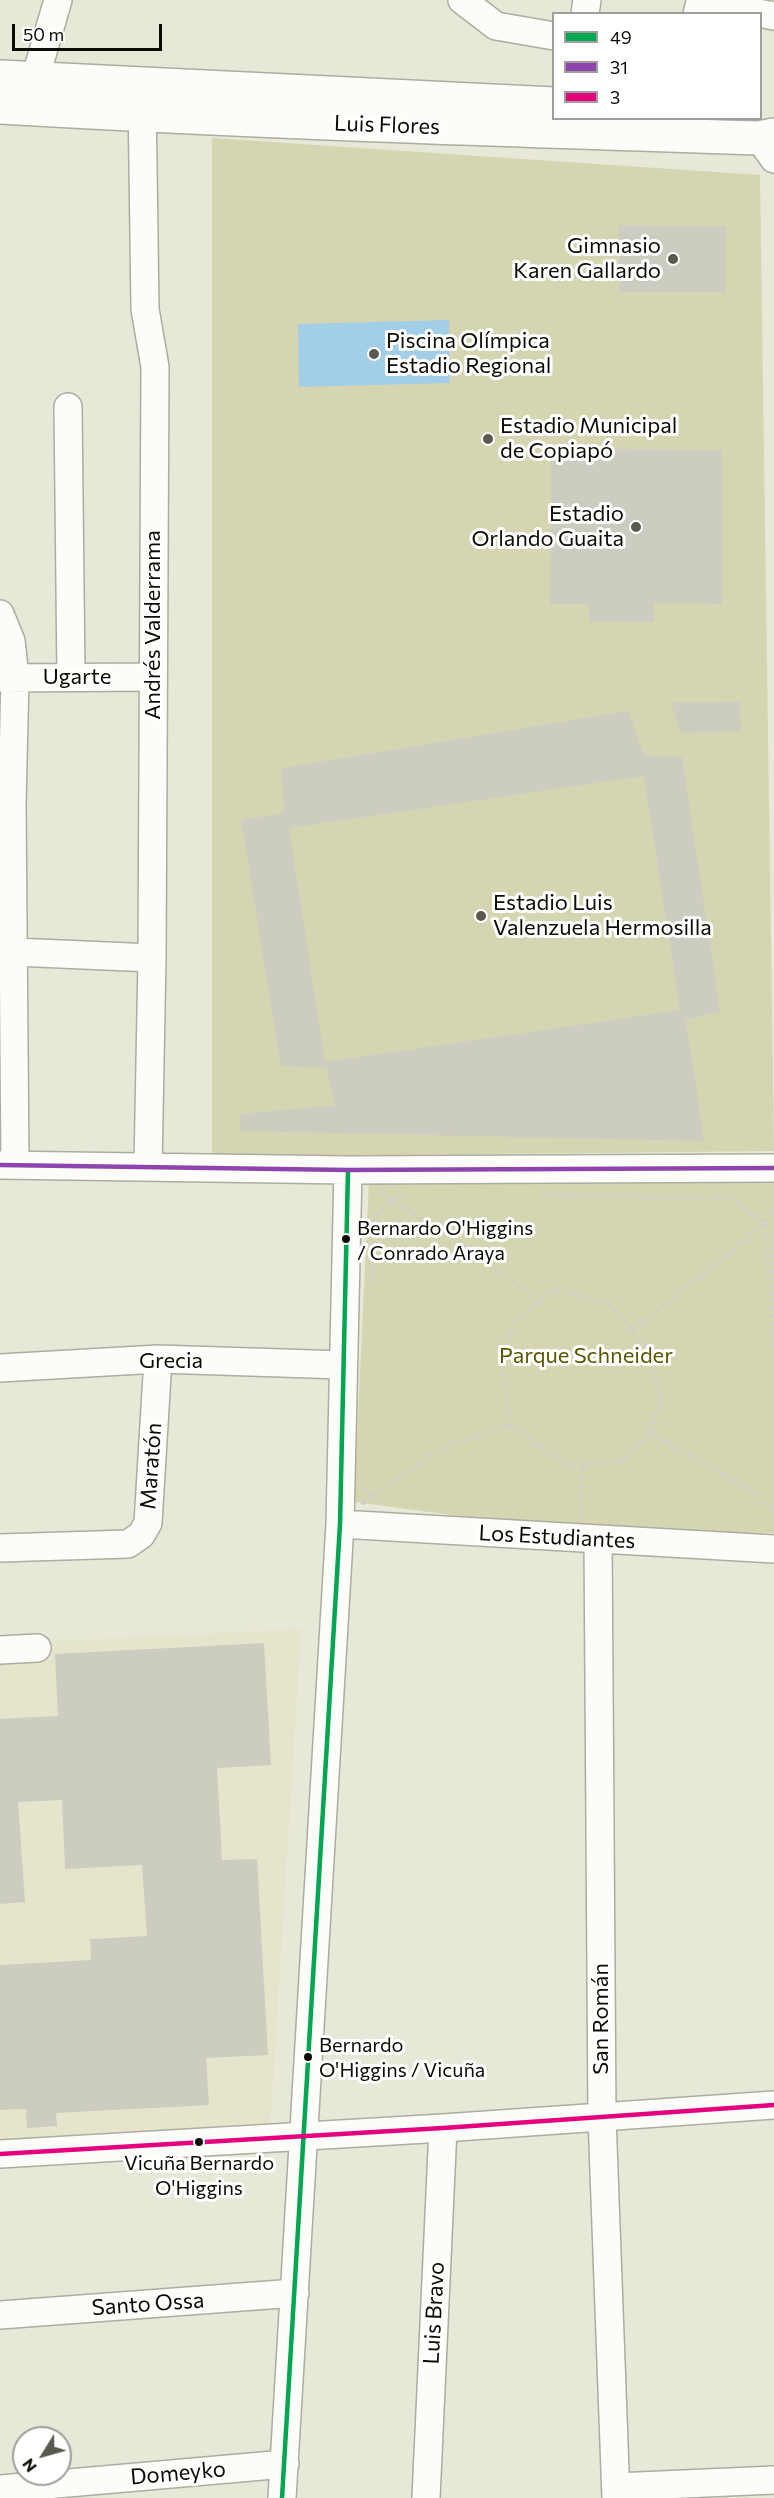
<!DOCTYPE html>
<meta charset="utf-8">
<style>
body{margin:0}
#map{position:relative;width:774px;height:2498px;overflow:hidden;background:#e8e8d8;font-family:Commissioner,sans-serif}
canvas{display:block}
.legend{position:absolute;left:552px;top:12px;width:210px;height:108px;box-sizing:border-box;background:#fff;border:2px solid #9e9e9b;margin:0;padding:8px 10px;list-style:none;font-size:18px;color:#0c0c04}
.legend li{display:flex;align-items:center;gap:12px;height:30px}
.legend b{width:30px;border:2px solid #9e9e9b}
.north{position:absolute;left:12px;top:2426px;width:60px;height:60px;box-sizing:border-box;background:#fff;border:2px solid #9e9e9b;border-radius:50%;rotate:233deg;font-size:16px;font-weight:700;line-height:24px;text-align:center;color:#0c0c04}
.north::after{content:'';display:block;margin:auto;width:21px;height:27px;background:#59594e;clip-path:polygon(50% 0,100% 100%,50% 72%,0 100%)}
.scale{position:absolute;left:12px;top:24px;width:150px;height:27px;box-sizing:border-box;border:3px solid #0c0c04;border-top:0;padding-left:8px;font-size:18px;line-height:21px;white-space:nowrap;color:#0c0c04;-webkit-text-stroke:4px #fff;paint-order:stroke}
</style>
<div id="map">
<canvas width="774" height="2498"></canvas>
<ul class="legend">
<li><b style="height:8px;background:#00a651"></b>49</li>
<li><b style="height:8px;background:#8e44ad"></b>31</li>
<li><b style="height:8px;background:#e5007d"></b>3</li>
</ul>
<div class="north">N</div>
<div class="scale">50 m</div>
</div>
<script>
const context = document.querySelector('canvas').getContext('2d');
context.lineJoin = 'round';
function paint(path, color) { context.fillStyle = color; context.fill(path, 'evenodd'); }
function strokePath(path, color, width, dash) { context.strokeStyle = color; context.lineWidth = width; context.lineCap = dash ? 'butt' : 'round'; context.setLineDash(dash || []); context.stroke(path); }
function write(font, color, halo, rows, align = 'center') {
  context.font = font + ' Commissioner,sans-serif'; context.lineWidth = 6; context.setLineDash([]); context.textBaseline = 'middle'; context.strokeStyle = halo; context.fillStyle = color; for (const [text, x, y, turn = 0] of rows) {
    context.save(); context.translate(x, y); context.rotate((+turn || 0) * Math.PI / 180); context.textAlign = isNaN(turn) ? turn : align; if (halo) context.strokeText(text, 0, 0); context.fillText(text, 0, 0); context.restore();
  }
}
paint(new Path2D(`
 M301,1629l-31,501 -270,13v-499z`), '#e6e5cb');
paint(new Path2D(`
 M212,138l548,37 14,976 -562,6z
 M369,1181l405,1v351l-194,-1 -226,-30z`), '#d6d5b2');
paint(new Path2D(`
 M449,320l1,63 -151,4 -1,-63z`), '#a2cee8');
paint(new Path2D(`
 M619,225l107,1v66h-107z
 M551,448l171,2v154l-68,-1v19h-65v-18h-39z
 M740,702l1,29 -60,2 -10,-30z
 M628,711l16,44 38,2 38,255 -34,8 18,121 -464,-10v-17l95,-9 -10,-43 355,-52 -36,-234 -355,52 37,240 -45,-2 -40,-246 43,-7 -2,-45z
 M264,1643l7,122 -54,3 5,92 35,-1 11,196 -62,3 3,47 -153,8 1,13 -30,2 -1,-19 -26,1v-145l91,-5 -1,-21 57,-3 -5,-71 -77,4 -3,-69 -44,2 7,100 -25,2v-185l58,-3 -3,-62z`), '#ccccc0');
const minor = new Path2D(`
 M462,0l34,26 58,10
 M585,14l2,-14
 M697,14l3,-12 74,14
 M35,79l23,-79
 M142,96l3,213 10,58 -3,591 -4,209
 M759,138l15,21
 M68,407l3,270
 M0,614l11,27 4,36 -3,127 3,361
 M0,678l153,-1
 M15,952l137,6
 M0,1165l348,5 426,-2
 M0,1368l158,-9 185,6
 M340,1524l434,25
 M598,1539l4,578 14,381
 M0,1548l128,-4 13,-9 7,-12 10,-164
 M0,1650l37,-2
 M0,2154l443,-26 331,-23
 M0,2315l295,-22
 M616,2487l158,-7
 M0,2489l285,-25
 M282,2498l58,-974 8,-354
 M426,2498l17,-370`);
const major = new Path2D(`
 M0,77l554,27
 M0,107c253,15 506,23 759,31l15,-3`);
strokePath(minor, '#acaca0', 30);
strokePath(major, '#acaca0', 36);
strokePath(new Path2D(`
 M381,1194l95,58 63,49
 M543,1195l187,3 36,25 8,125
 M371,1282l4,-65 26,-24
 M559,1288l52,18 37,42 13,54 -12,31 -30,29 -52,3 -56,-40 -9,-55 13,-51z
 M633,1331l133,-108 8,-17
 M649,1433l102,57 23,22
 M364,1488l17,15
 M362,1504l10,-9 74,-49 65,-21
 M580,1517l2,-53`), '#cececa', 4, [3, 4.5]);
strokePath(minor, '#fcfcf9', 27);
strokePath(major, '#fcfcf9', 33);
strokePath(new Path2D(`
 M282,2498l58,-974 8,-354`), '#00a651', 4.5);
strokePath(new Path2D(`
 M0,1165l348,5 426,-2`), '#8e44ad', 4.5);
strokePath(new Path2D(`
 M0,2154l443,-26 331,-23`), '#e5007d', 4.5);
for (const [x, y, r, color] of [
 [673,259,6,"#59594e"],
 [374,354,6,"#59594e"],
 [488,439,6,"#59594e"],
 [636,527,6,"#59594e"],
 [481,916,6,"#59594e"],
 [346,1239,5,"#0c0c04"],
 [308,2057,5,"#0c0c04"],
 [199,2142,5,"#0c0c04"]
]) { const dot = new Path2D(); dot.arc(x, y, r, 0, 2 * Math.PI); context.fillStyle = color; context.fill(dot); strokePath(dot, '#fff', 2); }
write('20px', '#0c0c04', '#fff', [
 ["Bernardo O'Higgins",357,1228],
 ["/ Conrado Araya",357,1253],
 ["Bernardo",319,2045],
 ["O'Higgins / Vicuña",319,2070],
 ["Vicuña Bernardo",199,2163,"center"],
 ["O'Higgins",199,2188,"center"]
], 'left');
write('22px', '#0c0c04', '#fff', [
 ["Luis Flores",387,125,2],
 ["Andrés Valderrama",153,625,-90],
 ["Ugarte",77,677],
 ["Grecia",171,1361],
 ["Maratón",151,1466,-86],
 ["Los Estudiantes",557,1537,3],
 ["San Román",601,2019,-90],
 ["Santo Ossa",148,2304,-4],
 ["Luis Bravo",434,2313,-87],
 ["Domeyko",178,2473,-5]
]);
write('22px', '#0c0c04', '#fff', [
 ["Gimnasio",661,246,"right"],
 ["Karen Gallardo",661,271,"right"],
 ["Piscina Olímpica",386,341],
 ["Estadio Regional",386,366],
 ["Estadio Municipal",500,426],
 ["de Copiapó",500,451],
 ["Estadio",624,514,"right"],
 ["Orlando Guaita",624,539,"right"],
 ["Estadio Luis",493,903],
 ["Valenzuela Hermosilla",493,928]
], 'left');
write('22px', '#5b5700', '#fff', [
 ["Parque Schneider",586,1356]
]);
</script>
